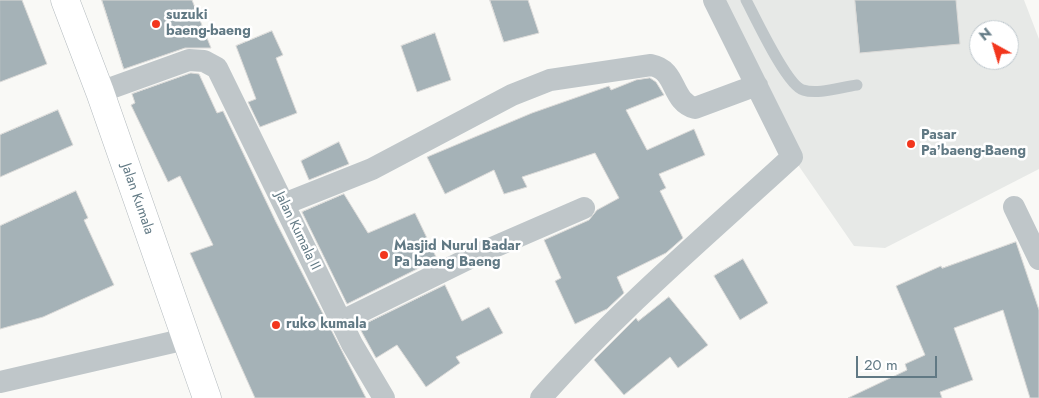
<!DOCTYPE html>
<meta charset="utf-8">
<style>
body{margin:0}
#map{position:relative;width:1039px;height:398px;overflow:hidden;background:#f9f9f6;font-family:Jost,sans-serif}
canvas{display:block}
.north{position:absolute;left:969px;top:20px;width:50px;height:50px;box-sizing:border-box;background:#fff;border:1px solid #c0c9ce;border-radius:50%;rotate:321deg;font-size:14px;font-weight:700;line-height:20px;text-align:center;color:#617984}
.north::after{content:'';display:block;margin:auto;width:18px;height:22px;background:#f2361d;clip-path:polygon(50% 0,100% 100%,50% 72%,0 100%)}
.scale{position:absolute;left:856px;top:356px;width:81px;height:22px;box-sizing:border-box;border:2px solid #617984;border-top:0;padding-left:6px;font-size:15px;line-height:18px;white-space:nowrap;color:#617984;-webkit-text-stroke:4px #fff;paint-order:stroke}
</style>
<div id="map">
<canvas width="1039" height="398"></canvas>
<div class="north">N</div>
<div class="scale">20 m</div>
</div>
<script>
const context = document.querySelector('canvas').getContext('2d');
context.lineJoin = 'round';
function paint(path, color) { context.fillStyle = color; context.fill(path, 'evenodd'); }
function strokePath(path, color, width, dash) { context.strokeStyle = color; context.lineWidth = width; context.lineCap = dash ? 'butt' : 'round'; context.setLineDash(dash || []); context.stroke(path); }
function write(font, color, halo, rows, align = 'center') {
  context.font = font + ' Jost,sans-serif'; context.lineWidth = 5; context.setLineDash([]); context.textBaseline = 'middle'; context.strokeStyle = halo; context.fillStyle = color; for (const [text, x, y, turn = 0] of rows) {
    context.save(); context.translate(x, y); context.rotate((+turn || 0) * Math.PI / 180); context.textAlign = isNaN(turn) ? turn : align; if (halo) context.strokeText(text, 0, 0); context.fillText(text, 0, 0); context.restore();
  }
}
paint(new Path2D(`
 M709,0h315l15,39v130l-154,79 -31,-2 -87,-126zM979,30h30v30h-30z`), '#e7e9e7');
const building = new Path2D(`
 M0,0h22l25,64 -47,18z
 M102,0h90l19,48h-26l-61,21z
 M490,0h38l11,33 -35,9z
 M855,0h101l4,44 -100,9z
 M272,31l11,24 -7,3 21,55 -37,14 -12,-25 8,-3 -20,-53z
 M435,33l16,47 -34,12 -16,-46z
 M191,73l8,1 18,39 6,-2 53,111 90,176h-111l-65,-145 23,-8 -33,-69 -12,6 -37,-77 4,-2 -3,-9z
 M650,78l6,4 8,13 -38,15 21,40 47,-21 11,26 -46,19 7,14 -6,3 23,47 -17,15 -49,24 7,16 -17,16 -32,15 -20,-43 6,-3 -17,-38 45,-20 8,-10 22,-12 -24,-45 -73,24 5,10 -23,7 -10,-24 -49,24 -18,-37 105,-44 77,-27 2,4 25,-10z
 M58,110l15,35 -73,32v-42z
 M339,142l10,22 -40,16 -8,-19z
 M76,191l12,27 -4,2 30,65 -71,32 -43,12v-103z
 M344,194l24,39 47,-20 22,46 -90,45 -45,-92z
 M1016,242l23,68v88h-9l-27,-88 -49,18 19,52 -33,12 2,6h-94l59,-28 -2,-6 20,-9 -29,-69 45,-20 1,2z
 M743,259l25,44 -28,17 -26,-44z
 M445,285l17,36 27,-14 14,26 -47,24 4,6 -34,24 -29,-42 -21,13 -17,-31z
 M669,297l39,48 -30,23 -8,-11 -46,38 -30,-35 42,-42 2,3z`);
paint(building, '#a5b2b7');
strokePath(building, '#dbdad8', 1);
const primary = new Path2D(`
 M65,0l35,92 107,306`);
strokePath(primary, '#b3babe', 29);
strokePath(new Path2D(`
 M746,0c9,17 41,86 57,90 15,5 38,-3 54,-5`), '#bfc6c9', 11);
strokePath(new Path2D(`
 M100,92l89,-32 15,1 13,7 135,276 32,54
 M284,204l88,-35 140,-74 38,-15 101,-15c27,5 19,36 44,43l62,-23
 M1014,207l25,52
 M342,321l136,-67 106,-46
 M0,382l186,-43
 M541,398c77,-88 165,-162 251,-241l-78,-157`), '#bfc6c9', 22);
strokePath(primary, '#fff', 28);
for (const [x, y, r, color] of [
 [156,24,5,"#f2361d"],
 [911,144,5,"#f2361d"],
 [384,255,5,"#f2361d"],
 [276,325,5,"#f2361d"]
]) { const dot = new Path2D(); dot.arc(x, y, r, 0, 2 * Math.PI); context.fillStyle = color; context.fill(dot); strokePath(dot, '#fff', 2); }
write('bold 14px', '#617984', '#fff', [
 ["suzuki",166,16],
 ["baeng-baeng",166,32],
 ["Pasar",921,136],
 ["Paʼbaeng-Baeng",921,152],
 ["Masjid Nurul Badar",394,247],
 ["Pa baeng Baeng",394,263],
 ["ruko kumala",286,325]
], 'left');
write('14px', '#617984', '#fff', [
 ["Jalan Kumala",137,199,71],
 ["Jalan Kumala II",297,231,64]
]);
</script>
